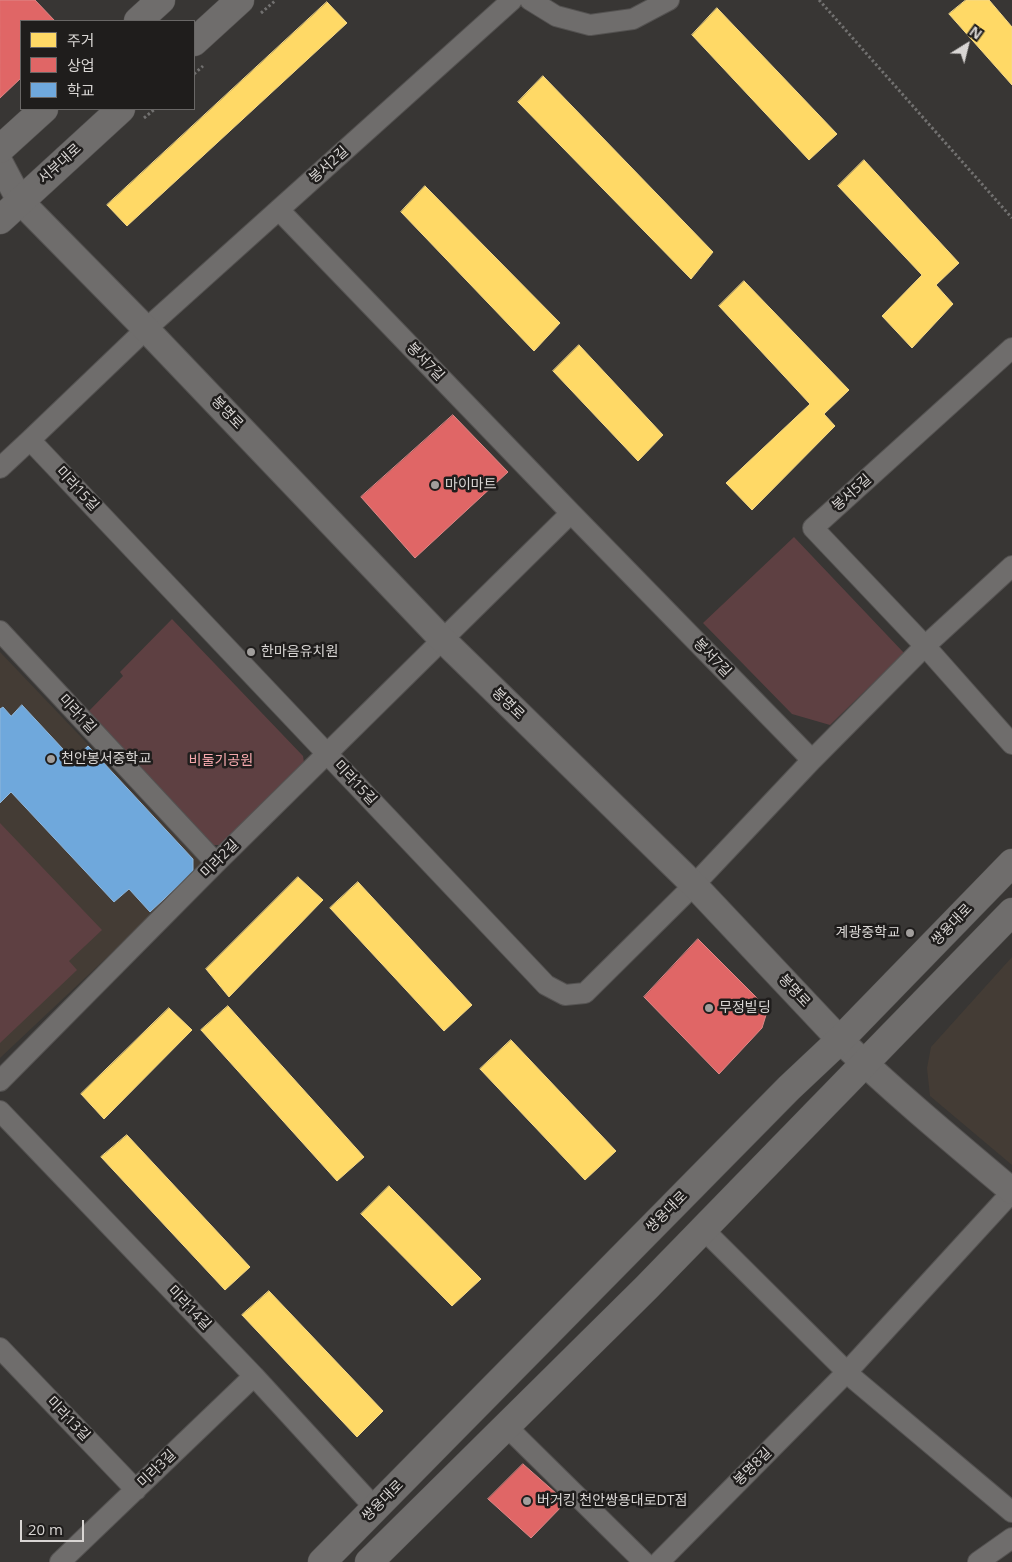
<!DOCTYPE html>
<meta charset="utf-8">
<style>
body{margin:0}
#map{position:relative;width:1012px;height:1562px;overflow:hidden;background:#383634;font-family:"Open Sans","Noto Sans KR",sans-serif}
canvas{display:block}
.legend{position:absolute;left:20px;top:20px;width:175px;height:90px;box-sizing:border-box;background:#1f1d1c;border:1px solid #696766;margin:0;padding:6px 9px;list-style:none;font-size:15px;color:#d9d6d4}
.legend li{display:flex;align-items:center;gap:10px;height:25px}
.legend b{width:25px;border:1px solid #696766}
.north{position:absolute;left:942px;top:20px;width:50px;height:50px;-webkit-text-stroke:4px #1f1d1c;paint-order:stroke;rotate:36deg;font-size:14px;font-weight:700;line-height:20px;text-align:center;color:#d9d6d4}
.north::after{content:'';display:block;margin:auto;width:18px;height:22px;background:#d9d6d4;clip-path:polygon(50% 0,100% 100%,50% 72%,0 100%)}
.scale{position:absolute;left:20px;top:1520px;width:64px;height:22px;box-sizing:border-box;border:2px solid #d9d6d4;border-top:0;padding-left:6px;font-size:15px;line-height:18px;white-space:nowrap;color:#d9d6d4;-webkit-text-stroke:4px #1f1d1c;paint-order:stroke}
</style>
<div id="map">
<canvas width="1012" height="1562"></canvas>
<ul class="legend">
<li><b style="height:14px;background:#ffd966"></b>주거</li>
<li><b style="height:14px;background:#e06666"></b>상업</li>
<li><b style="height:14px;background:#6fa8dc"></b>학교</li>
</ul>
<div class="north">N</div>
<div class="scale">20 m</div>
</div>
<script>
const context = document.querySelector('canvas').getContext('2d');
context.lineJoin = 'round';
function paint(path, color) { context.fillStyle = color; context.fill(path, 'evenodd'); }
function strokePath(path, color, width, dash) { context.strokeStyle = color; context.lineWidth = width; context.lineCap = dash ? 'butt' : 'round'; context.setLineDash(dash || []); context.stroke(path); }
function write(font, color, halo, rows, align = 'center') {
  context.font = font + ' "Open Sans","Noto Sans KR",sans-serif'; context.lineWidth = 5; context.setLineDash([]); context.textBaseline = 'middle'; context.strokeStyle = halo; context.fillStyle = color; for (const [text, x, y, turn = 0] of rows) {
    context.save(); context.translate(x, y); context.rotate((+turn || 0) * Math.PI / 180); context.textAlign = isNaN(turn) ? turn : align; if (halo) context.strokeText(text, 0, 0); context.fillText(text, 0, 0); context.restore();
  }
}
paint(new Path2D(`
 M0,652l204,214 -204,192z
 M1012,957v208l-82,-69 -3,-28 4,-21z`), '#443c35');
paint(new Path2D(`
 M794,537l110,116 -74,72 -38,-11 -89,-91z
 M172,619l131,137 2,13 -79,76h-14l-124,-133 35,-36 -3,-4z
 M0,823l102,107 -33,31 8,9 -77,73z`), '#5e4042');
const homes = new Path2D(`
 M966,0h23l23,27v58l-63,-71z
 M327,2l20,21 -220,203 -20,-21z
 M717,8l120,126 -28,26 -117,-125z
 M543,76l170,176 -22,27 -173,-177z
 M864,160l95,103 -23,22 17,19 -41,44 -30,-32 40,-41 -84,-89z
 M425,186l135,137 -26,28 -133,-139z
 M744,281l105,109 -25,24 11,12 -83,84 -26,-27 84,-79 -91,-98z
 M579,345l84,90 -25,26 -85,-90z
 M298,877l25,23 -94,97 -23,-28z
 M358,882l114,123 -28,26 -114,-123z
 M228,1006l136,151 -27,24 -136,-151z
 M169,1008l23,22 -88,89 -23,-25z
 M511,1040l105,111 -31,29 -105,-111z
 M127,1135l123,132 -25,23 -124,-133z
 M389,1186l92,93 -29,27 -91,-92z
 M269,1291l114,120 -26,26 -115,-122z`);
paint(homes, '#ffd966');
strokePath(homes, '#f4d887', 1);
const shops = new Path2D(`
 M0,0h35l20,21h-34v57l-21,20z
 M453,415l55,57 -93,86 -54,-61z
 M698,939l62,62 6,14 -4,13 -43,46 -75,-77z
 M523,1464l43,38 -35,36 -43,-39z`);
paint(shops, '#e06666');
strokePath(shops, '#de8887', 1);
const schools = new Path2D(`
 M22,705l54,58 6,-5 -3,-4 9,-8 105,113v13l-43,40 -21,-23 -15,13 -103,-110 -11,11v-94l3,-2 8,9z`);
paint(schools, '#6fa8dc');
strokePath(schools, '#8fb6da', 1);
const minor = new Path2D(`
 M530,0l26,16 34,9 43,-6 36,-19
 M279,210l292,303 241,247
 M1012,348l-199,180 112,118 87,98
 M30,440l516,545 19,10 20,-2 109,-108 118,-125 113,-114 87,-80
 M0,468l30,-28 116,-111 366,-329
 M0,631l216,232
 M0,1081l216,-218 355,-350
 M0,1111l254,265 121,132
 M703,1229l151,150 158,133
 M0,1348l136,142
 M506,1426l138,136
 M60,1562l194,-186
 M659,1562l188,-190 165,-180
 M978,1562l34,-24`);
const tertiary = new Path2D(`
 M0,163l20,38 126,128 296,310 252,246 146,155c55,53 114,102 172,151`);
const secondary = new Path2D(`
 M138,21l23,-21
 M194,42l46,-42
 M0,149l44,-40
 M0,220l121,-111
 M322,1562l467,-474 51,-48 172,-177
 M369,1562l277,-274 366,-376`);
strokePath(minor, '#545251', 22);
strokePath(tertiary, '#545251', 28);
strokePath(secondary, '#545251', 29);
strokePath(new Path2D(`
 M819,0l193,218
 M261,13l15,-13
 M194,74l9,-8
 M144,118l11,-9`), '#727170', 3, [2.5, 2.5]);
strokePath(minor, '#6f6d6c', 20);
strokePath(tertiary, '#6f6d6c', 26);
strokePath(secondary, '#6f6d6c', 28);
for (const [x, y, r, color] of [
 [435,485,5,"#a19e9c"],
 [251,652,5,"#a19e9c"],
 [51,759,5,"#a19e9c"],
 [910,933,5,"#a19e9c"],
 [709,1008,5,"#a19e9c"],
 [527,1501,5,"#a19e9c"]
]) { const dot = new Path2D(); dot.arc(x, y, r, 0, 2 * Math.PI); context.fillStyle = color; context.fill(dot); strokePath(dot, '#1f1d1c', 2); }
write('14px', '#d9d6d4', '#1f1d1c', [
 ["서부대로",60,164,-42],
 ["봉서2길",329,165,-42],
 ["봉서7길",425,362,46],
 ["봉명로",227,413,46],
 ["미라15길",77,489,47],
 ["봉서5길",852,493,-42],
 ["봉서7길",712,658,46],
 ["봉명로",508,704,44],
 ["미라1길",77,714,47],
 ["미라15길",355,783,47],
 ["미라2길",220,859,-45],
 ["쌍용대로",952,925,-46],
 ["봉명로",794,991,47],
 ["쌍용대로",667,1212,-45],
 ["미라14길",189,1308,46],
 ["미라13길",68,1419,46],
 ["봉명8길",753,1467,-45],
 ["미라3길",157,1469,-44],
 ["쌍용대로",383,1501,-45]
]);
write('14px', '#d9d6d4', '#1f1d1c', [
 ["마이마트",445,485],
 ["한마음유치원",261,652],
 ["천안봉서중학교",61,759],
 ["계광중학교",900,933,"right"],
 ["무정빌딩",719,1008],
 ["버거킹 천안쌍용대로DT점",537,1501]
], 'left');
write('14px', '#f6a9ad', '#1f1d1c', [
 ["비둘기공원",221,761]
]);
</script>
